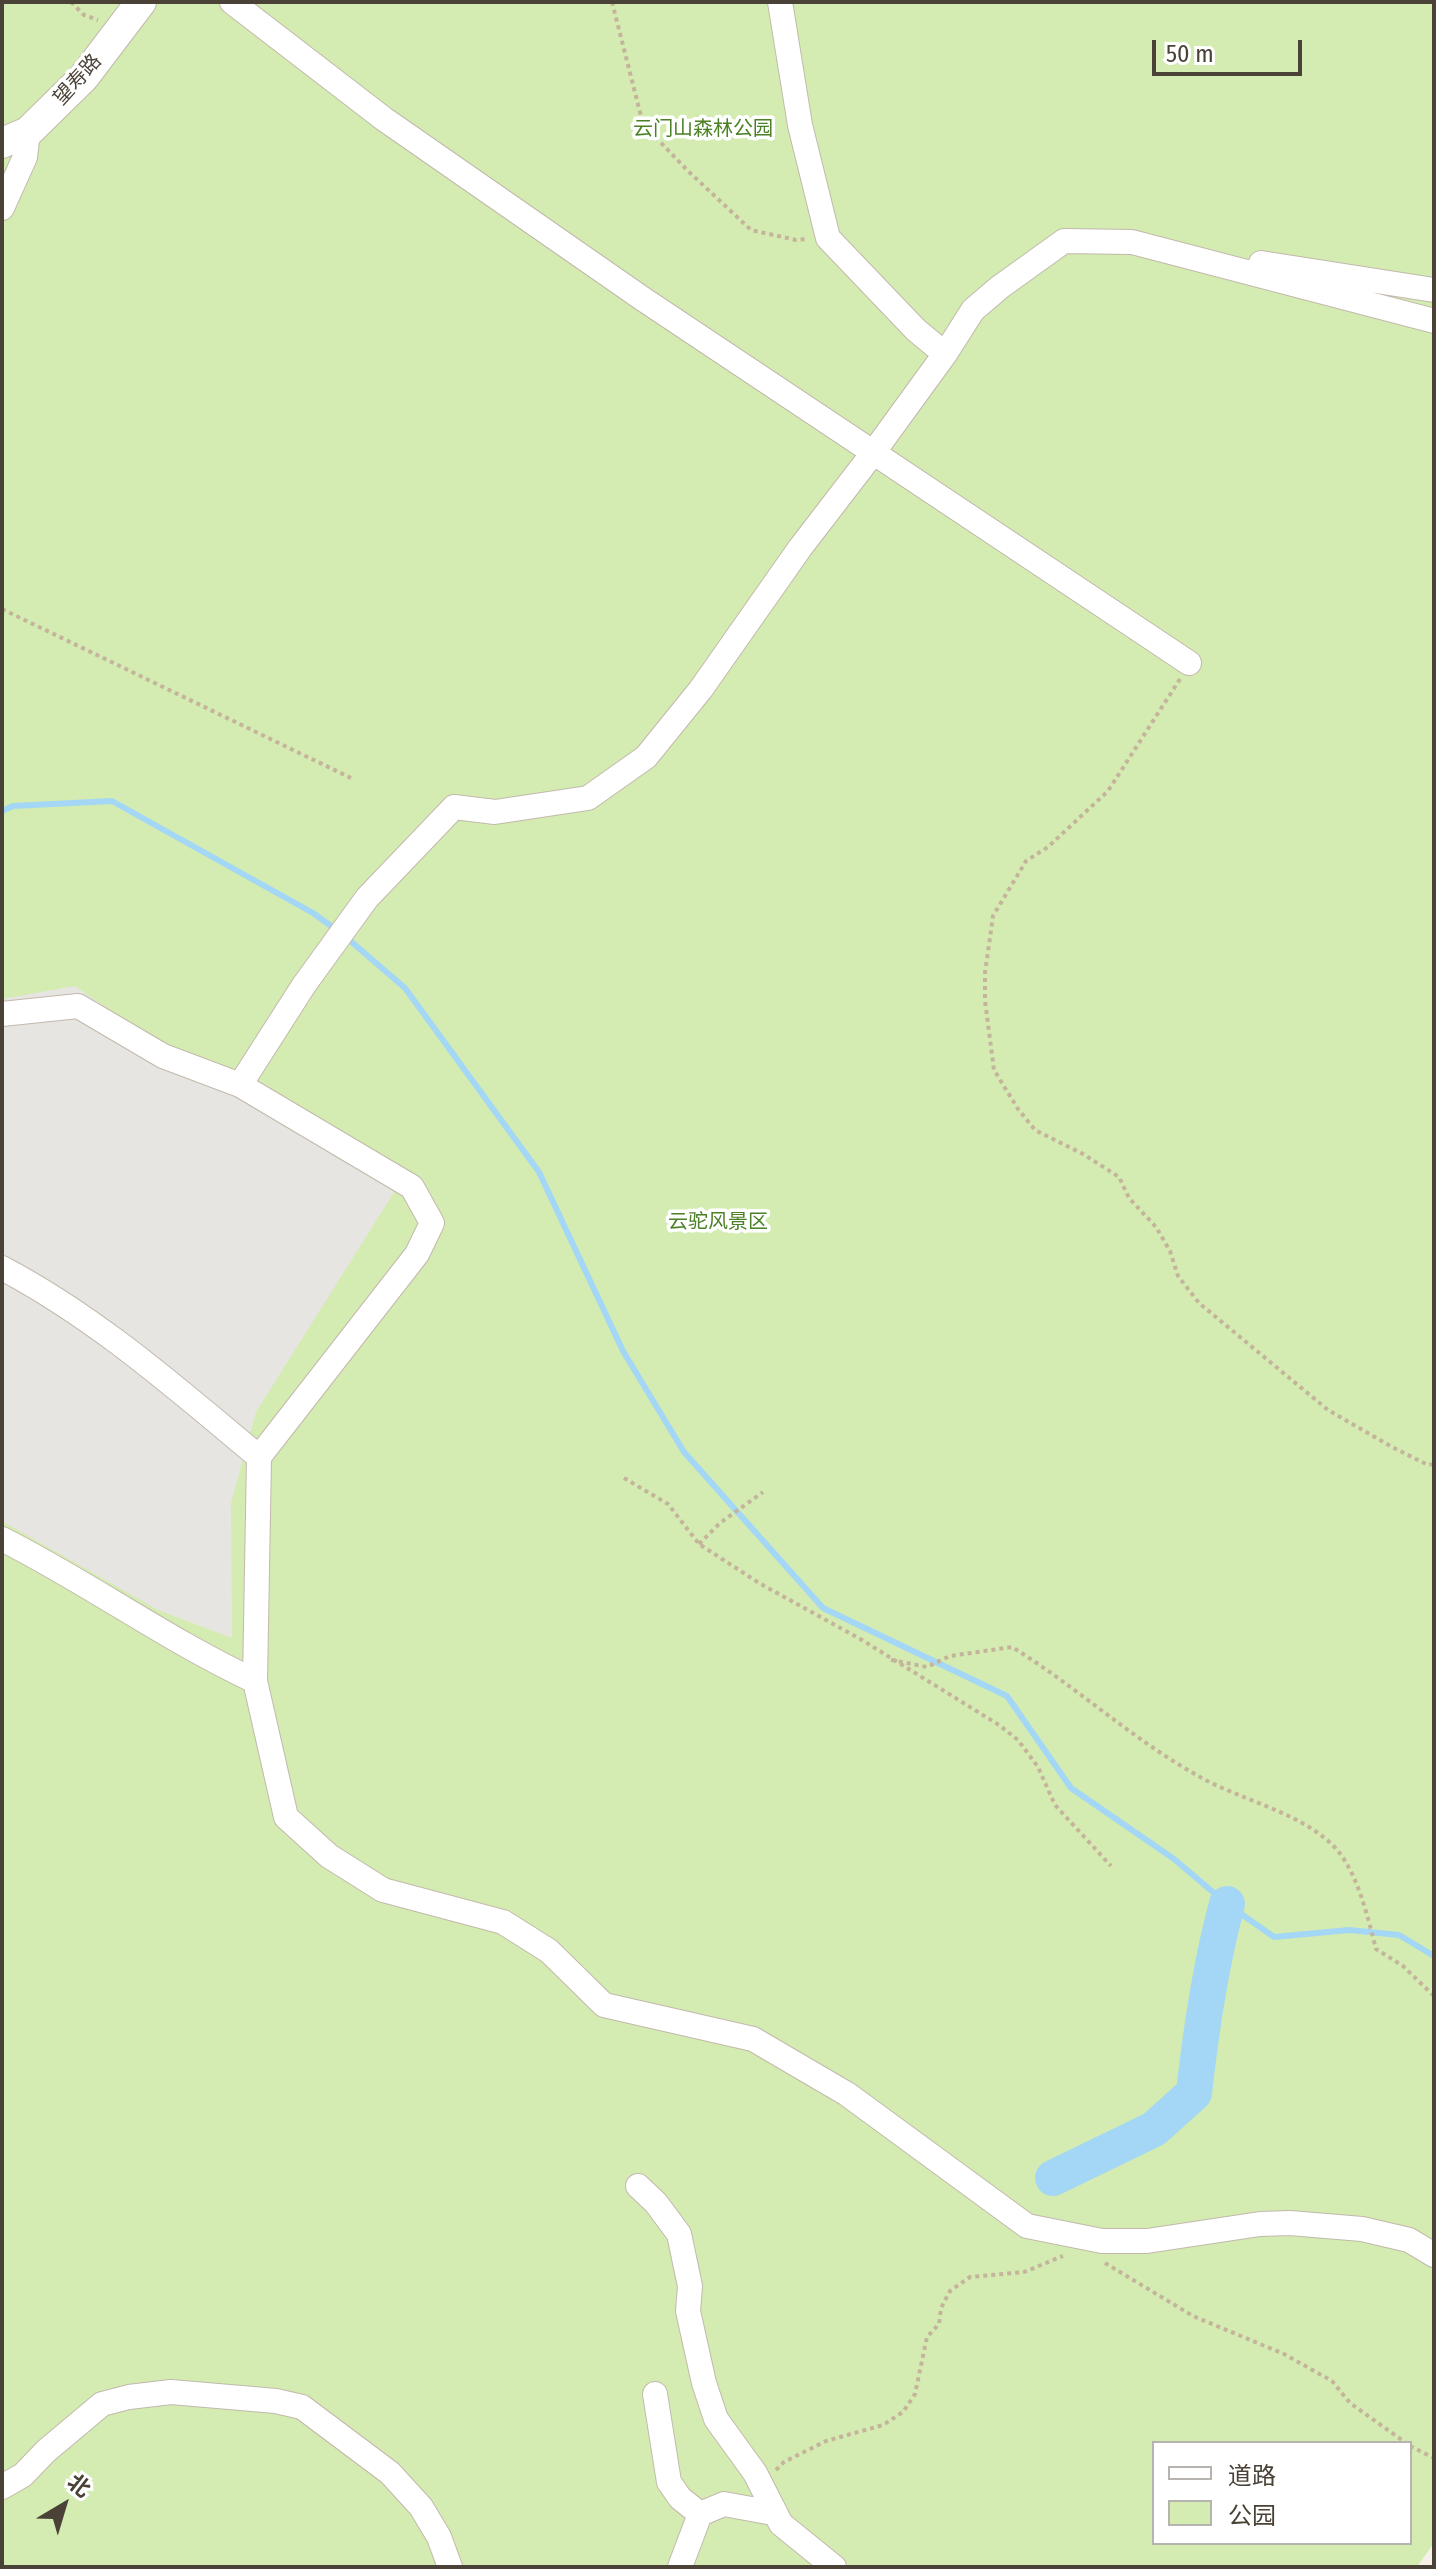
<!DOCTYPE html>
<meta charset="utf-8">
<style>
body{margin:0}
#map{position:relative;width:1436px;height:2569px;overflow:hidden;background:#f6f2ea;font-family:"Fira Sans Condensed","Noto Sans SC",sans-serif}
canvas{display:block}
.frame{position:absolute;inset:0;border:4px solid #4a4237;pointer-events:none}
.legend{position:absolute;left:1152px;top:2441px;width:260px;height:104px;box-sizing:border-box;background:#fff;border:2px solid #b7b3af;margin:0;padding:10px 14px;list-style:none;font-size:24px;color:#4a4237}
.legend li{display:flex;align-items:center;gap:16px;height:40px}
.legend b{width:40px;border:2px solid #b7b3af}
.north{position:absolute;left:24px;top:2465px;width:80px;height:80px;-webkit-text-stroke:6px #fff;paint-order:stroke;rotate:38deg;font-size:22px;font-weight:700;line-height:32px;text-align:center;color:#4a4237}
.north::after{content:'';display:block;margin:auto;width:28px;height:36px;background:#4a4237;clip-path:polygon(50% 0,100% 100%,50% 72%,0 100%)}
.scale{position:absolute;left:1152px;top:40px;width:150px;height:36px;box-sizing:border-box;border:4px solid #4a4237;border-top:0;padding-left:10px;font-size:24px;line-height:28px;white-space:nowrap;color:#4a4237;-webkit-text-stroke:6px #fff;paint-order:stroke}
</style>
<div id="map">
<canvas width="1436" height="2569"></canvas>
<div class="frame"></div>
<ul class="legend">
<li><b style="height:10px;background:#fff"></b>道路</li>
<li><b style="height:22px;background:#d4ecb1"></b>公园</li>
</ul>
<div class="north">北</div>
<div class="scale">50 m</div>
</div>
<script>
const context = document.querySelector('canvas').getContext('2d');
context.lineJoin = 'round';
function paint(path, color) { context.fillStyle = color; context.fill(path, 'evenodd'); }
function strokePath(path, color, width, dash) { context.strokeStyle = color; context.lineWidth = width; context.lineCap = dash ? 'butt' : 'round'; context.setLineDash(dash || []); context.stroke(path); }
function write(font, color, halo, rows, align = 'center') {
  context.font = font + ' "Fira Sans Condensed","Noto Sans SC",sans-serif'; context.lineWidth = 7; context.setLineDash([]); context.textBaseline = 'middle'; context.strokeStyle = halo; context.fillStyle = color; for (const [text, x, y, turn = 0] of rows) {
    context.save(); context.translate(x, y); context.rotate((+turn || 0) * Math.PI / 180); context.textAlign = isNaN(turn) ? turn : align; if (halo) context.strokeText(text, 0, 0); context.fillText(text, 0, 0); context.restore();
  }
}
paint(new Path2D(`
 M2,2h1432v2541l-17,24h-1415zM1154,2443h256v100h-256z`), '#d4ecb1');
paint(new Path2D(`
 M75,986l122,84 201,116 -142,226 -25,91 1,135 -74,-28 -156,-89v-522z`), '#e7e5e1');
strokePath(new Path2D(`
 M2,811l11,-5 99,-5 201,112 25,18
 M347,938l58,50 134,184 84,179 61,101 139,156 184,88 64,92 103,71 53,45 47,33 75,-7 50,5 35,21`), '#a4d7f5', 6);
strokePath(new Path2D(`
 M1053,2178l101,-49 40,-36c7,-64 16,-126 33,-189`), '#a4d7f5', 36);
const minor = new Path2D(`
 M232,2l152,117 259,180 546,364
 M780,2l20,123 28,113 88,92 29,24
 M2,208l23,-51 3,-25
 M1261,263l173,27
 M2,1014l76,-8 85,50 77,29
 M2,1268c95,50 175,121 257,189l-4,224 31,136 43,39 54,34 120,32 46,29 55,54 149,34 94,55 180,132 75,15h45l113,-17 30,-1 72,6 47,11 25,15
 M259,1457l158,-203 15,-31 -20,-36 -172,-102 64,-100 63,-87 87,-91 41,5 93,-14 58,-41 55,-68 99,-141 73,-95 72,-99 28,-44 27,-23 64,-46 68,1 302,79
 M2,1539c87,44 165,101 253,142
 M638,2186l18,17 23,31 11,52 -2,25 16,72 12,36 39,54 26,51 53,43
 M655,2394l14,88 11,16 20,16
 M2,2487l21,-12 23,-24 56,-47 27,-7 42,-5 105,9 26,6 88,66 31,34 18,30 11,30
 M680,2567l20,-53 24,-10 49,9`);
const tertiary = new Path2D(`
 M2,143l26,-11 56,-55 57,-75`);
strokePath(minor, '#c2b9ac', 26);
strokePath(tertiary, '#c2b9ac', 32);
strokePath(new Path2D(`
 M71,2l13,13 14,5
 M612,2l31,122 44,46 64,60 45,10 10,-1
 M2,609l349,169
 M1180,679l-72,112 -60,56 -22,14 -33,55 -8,57v28l9,69 24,39 17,21 48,24 36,23 10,21 27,29 14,24 8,25 21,27 129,107 64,37 36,18 6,-1
 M624,1478l44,26 31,40 60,39 103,57 137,85 19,15 20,27 17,38 56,61
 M699,1544l21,-21 43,-31
 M891,1660l36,7 23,-11 62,-9c65,40 122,94 190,131 38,21 91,33 125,62 29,23 40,75 49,109l27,17 31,30
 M1105,2263l88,53 91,38 48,27 18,22 56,40
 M1410,2446l24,12
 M776,2470l8,-8 42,-21 57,-16 20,-13 12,-18 12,-57 12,-13 2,-16 9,-17 20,-14 54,-5 39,-16`), '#c5b49c', 4, [4, 4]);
strokePath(minor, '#fff', 24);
strokePath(tertiary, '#fff', 30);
write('20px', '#4a4237', '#fff', [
 ["望寿路",78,80,-48]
]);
write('20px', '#4c8126', '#fff', [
 ["云门山森林公园",703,129],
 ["云驼风景区",718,1222]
]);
</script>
